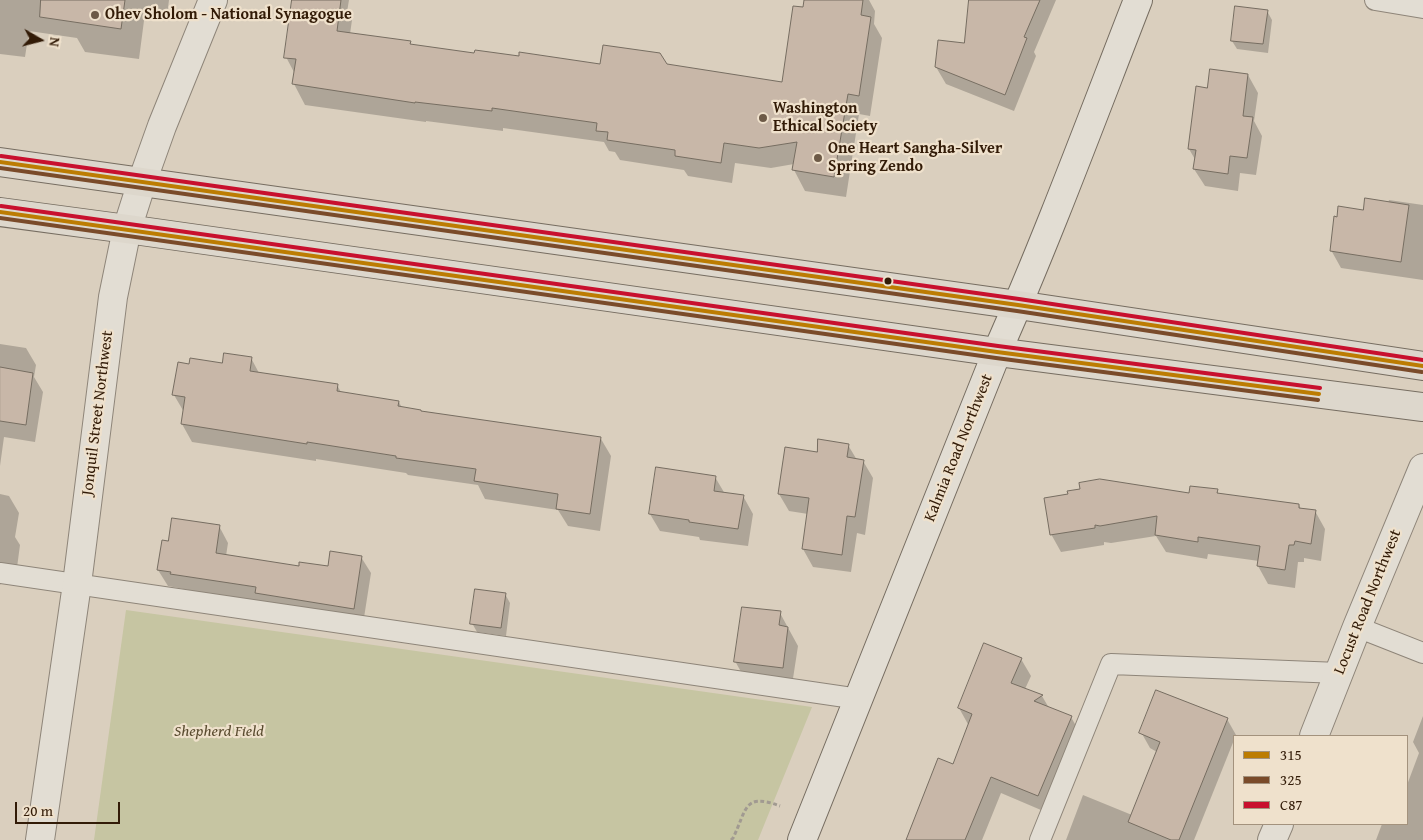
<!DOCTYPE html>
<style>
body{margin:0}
#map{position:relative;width:1423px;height:840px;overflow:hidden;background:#dacfbe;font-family:"Gentium Book Plus",serif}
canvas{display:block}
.legend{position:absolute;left:1233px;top:735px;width:175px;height:90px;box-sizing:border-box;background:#efe1cc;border:1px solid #a3927d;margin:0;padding:6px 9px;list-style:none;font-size:15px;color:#321b07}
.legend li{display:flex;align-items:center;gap:10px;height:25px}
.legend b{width:25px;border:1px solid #a3927d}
.north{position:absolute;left:15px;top:15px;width:50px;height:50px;-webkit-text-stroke:4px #efe1cc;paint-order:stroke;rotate:98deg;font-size:14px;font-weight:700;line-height:20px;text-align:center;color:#321b07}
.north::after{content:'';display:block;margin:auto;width:18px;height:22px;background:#321b07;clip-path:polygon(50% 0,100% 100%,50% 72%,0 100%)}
.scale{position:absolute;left:15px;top:802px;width:105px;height:22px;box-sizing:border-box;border:2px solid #321b07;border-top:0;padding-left:6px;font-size:15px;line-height:18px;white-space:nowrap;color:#321b07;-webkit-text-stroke:4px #efe1cc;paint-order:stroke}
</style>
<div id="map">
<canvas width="1423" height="840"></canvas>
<ul class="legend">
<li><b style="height:6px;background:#bc7c02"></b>315</li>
<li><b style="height:6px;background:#7a4b2a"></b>325</li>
<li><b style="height:6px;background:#c8102e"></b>C87</li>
</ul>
<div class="north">N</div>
<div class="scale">20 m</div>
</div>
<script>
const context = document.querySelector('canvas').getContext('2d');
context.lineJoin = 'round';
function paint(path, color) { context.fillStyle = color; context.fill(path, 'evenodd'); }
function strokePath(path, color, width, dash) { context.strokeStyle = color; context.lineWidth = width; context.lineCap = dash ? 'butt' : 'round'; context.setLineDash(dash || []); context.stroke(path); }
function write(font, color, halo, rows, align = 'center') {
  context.font = font + ' "Gentium Book Plus",serif'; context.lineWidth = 4.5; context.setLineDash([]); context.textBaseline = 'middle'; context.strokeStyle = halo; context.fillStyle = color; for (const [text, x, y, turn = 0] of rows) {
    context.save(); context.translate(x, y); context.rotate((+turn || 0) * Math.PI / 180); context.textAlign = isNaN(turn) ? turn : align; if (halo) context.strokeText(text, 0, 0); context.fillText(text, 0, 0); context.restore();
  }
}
paint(new Path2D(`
 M126,610l686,97 -54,133h-664z`), '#c6c5a2');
paint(new Path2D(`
 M0,0h169l-2,16 -22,-3 -6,46 -54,-7 -8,-14 -48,-7 -4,26 -25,-3z
 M294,0h55l-2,12 5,8 -2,14 60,8 2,4 63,9 126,10 65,1 117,17 21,-74 2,-9h63l6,11 -1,13 8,14 -12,78 -11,-2 -13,83 -41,-6 -11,-21v-6l-23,4 -36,-5 -3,20 -44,-7 -4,-6 -64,-10 -5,-8 -6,-1 -5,-9 -101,-14v3l-77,-10v1l-121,-17 -11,-21 1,-10 -9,-17z
 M1007,0h49l-22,52 2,4 -22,55 -68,-27 -10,-17 29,-23z
 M1267,11l5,9 -4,33 -31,-4 -5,-8z
 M1248,75l10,18 -4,28 8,15 -6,39 -16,-2 -2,18 -33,-5 -11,-17 2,-8 -7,-12 20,-60z
 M1389,200l34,5v75l-82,-12 -10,-18 33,-39 24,-8z
 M0,344l26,4 10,17 -2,12 9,15 -8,50 -31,-5 -4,29z
 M251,358l8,15 78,12 5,9 57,8 3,6 199,31 10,17 -11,75 -32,-5 -10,-16 -73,-11 -7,-14 -70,-10 -2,-2 -90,-14v2l-124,-19 -10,-18 2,-12 -10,-17 16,-30h33z
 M848,445l9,15 6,1 10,17 -8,57 -8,-2 -6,39 -38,-5 -10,-18 5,-35 -19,-3 -10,-17z
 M715,477l10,17 18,2 10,18 -5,32 -48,-6 -1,-3 -39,-6 -10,-17z
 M1217,491l2,3 80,11 2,4 14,2 10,18 -4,32 -17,-3v4h-6l-3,26 -27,-4 -10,-18 1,-5 -51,-7 -1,5 -41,-7 -10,-16 -45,7 -7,-1v3l-43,7 -10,-18 139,-40z
 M0,494l9,2 10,17 -4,24 5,8 -4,30 -14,7 -2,3z
 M219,526l9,17 -2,13 74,11 29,1 32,-11 10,16 -8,51 -195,-38 -10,-16 11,-28z
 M505,594l5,9 -4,33 -29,-4 -5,-9z
 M780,613l18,33 -6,39 -47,-6 -10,-18z
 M1021,659l10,17 -6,13 17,7 7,12 22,9 10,18 -33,78 -47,-20 -19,47h-76l47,-74 16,-40 -10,-18z
 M1423,716v124h-47l6,-16h25v-39l12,-32 -6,-11z
 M1227,719l9,16 -42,105h-128l17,-45 49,20 25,-63 -7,-4 -9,-16z`), '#0003');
const building = new Path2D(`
 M41,0h84l-4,29 -81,-12z
 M292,0h49l-4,31 74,10 -1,3 64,9 1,-3 44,6v-4l81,12 3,-19 57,8 7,11 115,18 11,-76 10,1 1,-7h59l-2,15 10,2 -12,79 -11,-2 -14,83 -42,-7 5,-28 -38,6 -35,-5 -3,20 -46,-7v-6l-68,-10 1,-8 -12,-1 1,-8 -105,-15v3l-77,-9v1l-123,-19 4,-25 -12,-1z
 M969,0h71l-16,37 3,1 -22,57 -70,-28 3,-27 26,3z
 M1235,6l33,4 -5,34 -32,-3z
 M1210,69l38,5 -5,42 10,1 -6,41 -17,-2 -2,18 -35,-5 3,-19 -8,-1 8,-63 11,2z
 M1365,198l44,7 -8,57 -71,-11 4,-35 3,1 1,-11 25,4z
 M224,353l28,4 -2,14 88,13 -1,7 62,10 -1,5 23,4v1l180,26 -11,77 -34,-5 2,-15 -84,-13 2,-12 -80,-11v-2l-89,-14v2l-126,-20 4,-27 -13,-2 6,-33 11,2 1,-6 32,5z
 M0,367l33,6 -7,52 -26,-4z
 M818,439l31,5 -2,13 17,3 -9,57 -8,-1 -5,39 -40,-6 7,-51 -31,-4 7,-47 32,5z
 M656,467l60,9 -2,15 30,4 -6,34 -49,-7v-2l-40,-6z
 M1100,479l89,14 1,-7 28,3 -1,4 82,11v4l17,2 -5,34 -16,-3 -1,4h-5l-4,25 -28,-4 3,-20 -62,-9v5l-43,-7 2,-19 -57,10 -5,-1v3l-45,7 -6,-37 24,-4 -1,-3 13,-2 -1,-6z
 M172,518l48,7 -4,28 83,13v-4l29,4 2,-15 32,5 -8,53 -99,-16 1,-6 -86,-13 1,-2 -14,-2 5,-30 6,1z
 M475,589l31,4 -5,35 -31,-4z
 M742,607l39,4 -2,14 9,2 -5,41 -49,-6z
 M984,643l38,15 -11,25 32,12 -9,6 38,15 -34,80 -47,-19 -26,63h-59l32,-82 15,6 19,-50 -14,-6z
 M1156,690l72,28 -49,122h-8l-43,-18 32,-80 -21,-9z`);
paint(building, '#c8b7a8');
strokePath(building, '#766d61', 1);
const lane = new Path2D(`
 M1375,0l48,8
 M0,573l859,126
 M1357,627l66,26
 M1040,840l71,-176 228,9`);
const street = new Path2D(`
 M1314,736l43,-109 66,-159
 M40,840l37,-256 36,-287 14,-68 15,-47 20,-56 51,-126
 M1272,840l7,-16`);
const secondary = new Path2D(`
 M802,840l195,-488c51,-115 95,-234 141,-352`);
const primary = new Path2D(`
 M0,162l1018,143 405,61
 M0,212l127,17 870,123 426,55`);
strokePath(lane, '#8e8579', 22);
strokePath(street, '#8e8579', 30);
strokePath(secondary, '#766d61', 30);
strokePath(primary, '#766d61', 30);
strokePath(new Path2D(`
 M731,840l2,-2c14,-28 10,-46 47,-32`), '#a19a91', 3, [4, 2.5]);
strokePath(lane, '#e2ddd3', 20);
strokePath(street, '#e2ddd3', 28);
strokePath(secondary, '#e2ddd3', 28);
strokePath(primary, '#ddd7cc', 28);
strokePath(new Path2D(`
 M0,162l1018,143 405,61
 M0,212l997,140 322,42`), '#bc7c02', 4);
strokePath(new Path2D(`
 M0,168l1017,143 405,61
 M0,218l996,140 322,42`), '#7a4b2a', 4);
strokePath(new Path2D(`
 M1,156l1018,143 404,61
 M1,206l997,140 322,42`), '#c8102e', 4);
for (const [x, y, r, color] of [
 [95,15,5,"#6d5a47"],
 [763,118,5,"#6d5a47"],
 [818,158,5,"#6d5a47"],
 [888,281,4.5,"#321b07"]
]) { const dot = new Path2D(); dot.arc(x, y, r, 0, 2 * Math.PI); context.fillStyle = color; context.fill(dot); strokePath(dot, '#efe1cc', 2); }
write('bold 16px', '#321b07', '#efe1cc', [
 ["Ohev Sholom - National Synagogue",105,15],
 ["Washington",773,109],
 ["Ethical Society",773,127],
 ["One Heart Sangha-Silver",828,149],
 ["Spring Zendo",828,167]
], 'left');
write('16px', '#321b07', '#efe1cc', [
 ["Jonquil Street Northwest",98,413,-83],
 ["Kalmia Road Northwest",959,448,-68],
 ["Locust Road Northwest",1368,602,-68]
]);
write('italic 16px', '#594b2f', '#efe1cc', [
 ["Shepherd Field",219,732]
]);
</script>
